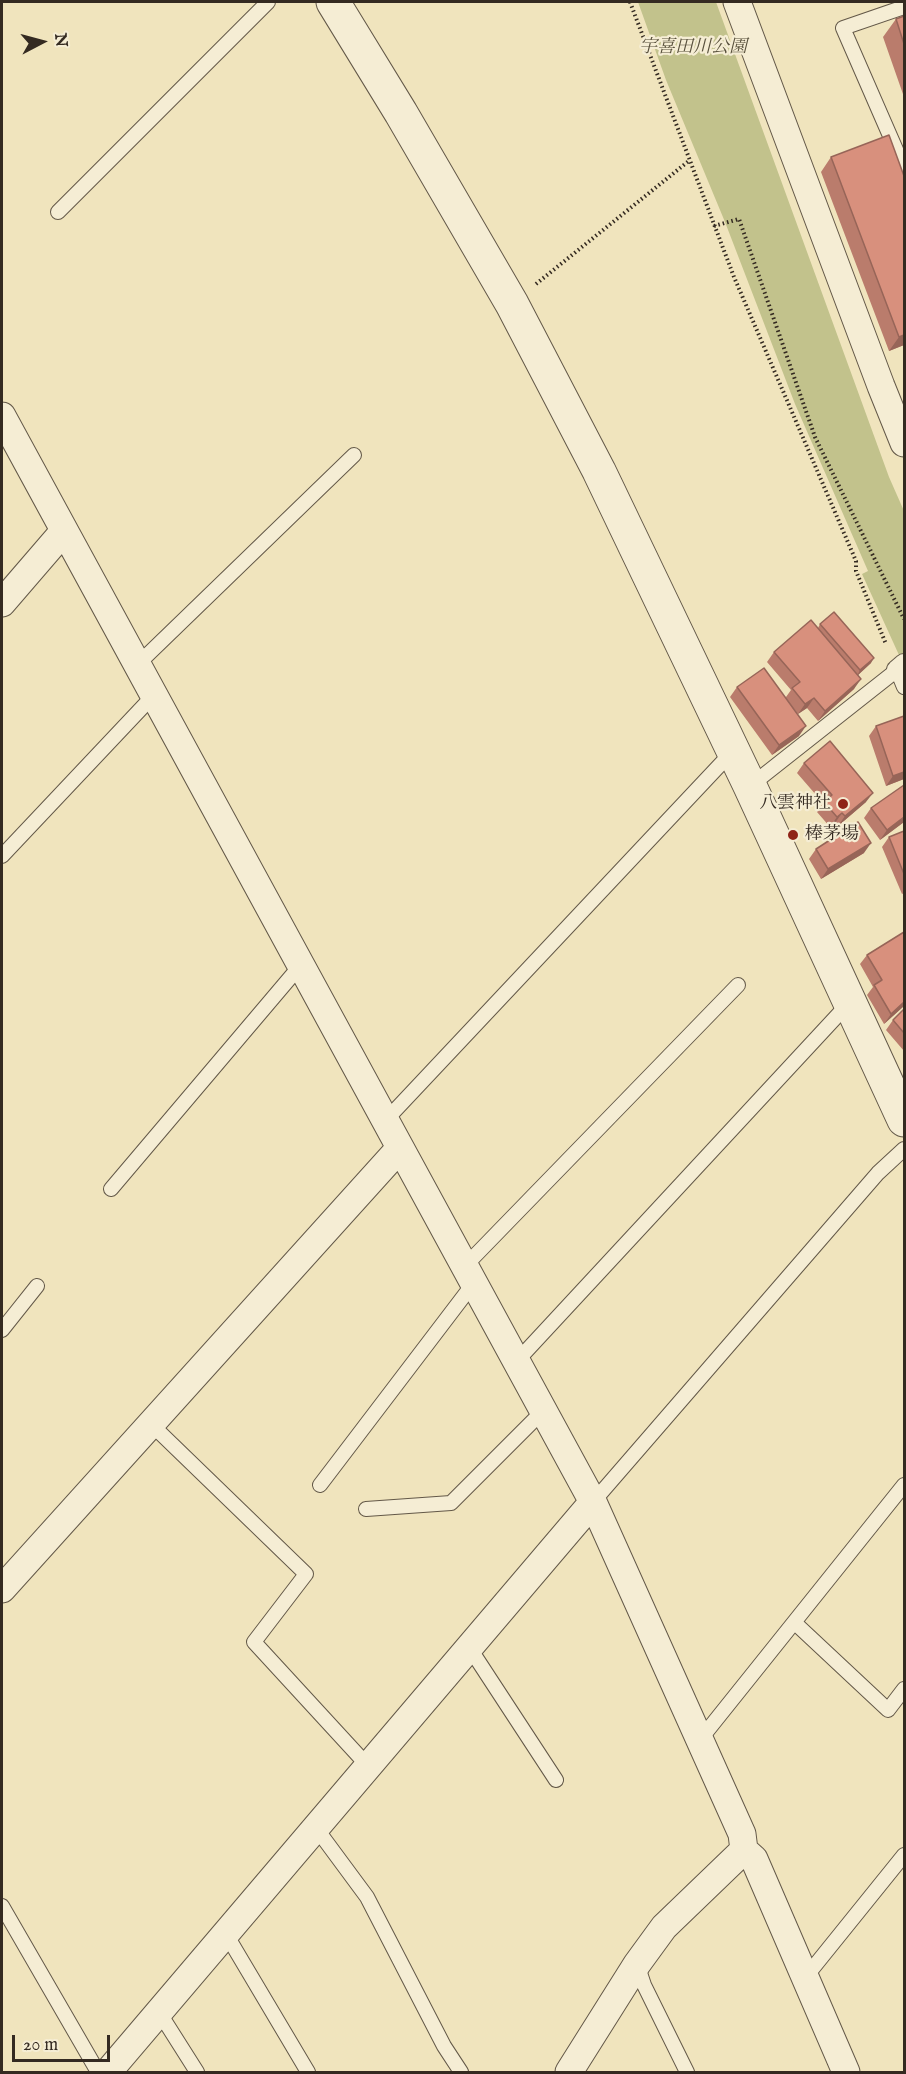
<!DOCTYPE html>
<meta charset="utf-8">
<style>
body{margin:0}
#map{position:relative;width:906px;height:2074px;overflow:hidden;background:#f0e4bd;font-family:"IM FELL English",serif}
canvas{display:block}
.frame{position:absolute;inset:0;border:3px solid #342a21;pointer-events:none}
.north{position:absolute;left:12px;top:12px;width:60px;height:60px;-webkit-text-stroke:4px #f5edd4;paint-order:stroke;rotate:84deg;font-size:16px;font-weight:700;line-height:24px;text-align:center;color:#342a21}
.north::after{content:'';display:block;margin:auto;width:21px;height:27px;background:#342a21;clip-path:polygon(50% 0,100% 100%,50% 72%,0 100%)}
.scale{position:absolute;left:12px;top:2035px;width:98px;height:27px;box-sizing:border-box;border:3px solid #342a21;border-top:0;padding-left:8px;font-size:18px;line-height:21px;white-space:nowrap;color:#342a21;-webkit-text-stroke:4px #f5edd4;paint-order:stroke}
</style>
<div id="map">
<canvas width="906" height="2074"></canvas>
<div class="frame"></div>
<div class="north">N</div>
<div class="scale">20 m</div>
</div>
<script>
const context = document.querySelector('canvas').getContext('2d');
context.lineJoin = 'round';
function paint(path, color) { context.fillStyle = color; context.fill(path, 'evenodd'); }
function strokePath(path, color, width, dash) { context.strokeStyle = color; context.lineWidth = width; context.lineCap = dash ? 'butt' : 'round'; context.setLineDash(dash || []); context.stroke(path); }
function write(font, color, halo, rows, align = 'center') {
  context.font = font + ' "IM FELL English","Noto Serif JP",serif'; context.lineWidth = 4.5; context.setLineDash([]); context.textBaseline = 'middle'; context.strokeStyle = halo; context.fillStyle = color; for (const [text, x, y, turn = 0] of rows) {
    context.save(); context.translate(x, y); context.rotate((+turn || 0) * Math.PI / 180); context.textAlign = isNaN(turn) ? turn : align; if (halo) context.strokeText(text, 0, 0); context.fillText(text, 0, 0); context.restore();
  }
}
paint(new Path2D(`
 M638,2h78l173,475 15,34v155l-42,-92 6,-3 -73,-167 -70,-182 -59,-142z`), '#c2c28c');
const service = new Path2D(`
 M904,7l-61,21 61,140
 M58,212l210,-210
 M137,665l217,-210
 M750,786l147,-116 7,17
 M2,856l151,-160
 M385,1121l348,-370
 M111,1189l189,-223
 M464,1267l274,-282
 M2,1330l35,-44
 M516,1362l333,-359
 M150,1423l156,151 -52,68 114,124
 M320,1485l153,-201
 M593,1502l285,-329 26,-24
 M366,1509l85,-6 92,-92
 M795,1623l93,87 16,-21
 M469,1647l87,133
 M699,1741l205,-256
 M316,1828l51,69 77,149 17,26
 M2,1906l96,166
 M226,1934l82,138
 M637,1964l7,21 43,87
 M804,1979l100,-124
 M159,2012l38,60`);
const pedestrian = new Path2D(`
 M897,670l7,-6`);
const minor = new Path2D(`
 M737,2l144,384 23,57
 M2,416l591,1086 149,332 2,16
 M2,603l62,-72
 M2,1589l398,-441
 M108,2072l485,-570
 M569,2072l68,-108 27,-37 80,-77 10,9 92,213`);
const tertiary = new Path2D(`
 M333,2l68,111 111,191 87,167 151,315 154,334`);
strokePath(service, '#635848', 16);
strokePath(pedestrian, '#635848', 22);
strokePath(minor, '#635848', 29);
strokePath(tertiary, '#635848', 35);
strokePath(new Path2D(`
 M630,2l104,275 122,284v10l30,73
 M714,226l25,-7 76,218 89,182
 M536,284l154,-124
 M807,833l14,-11`), '#342a21', 4, [1.5, 3]);
strokePath(service, '#f5edd4', 14);
strokePath(pedestrian, '#f5edd4', 20);
strokePath(minor, '#f5edd4', 27);
strokePath(tertiary, '#f5edd4', 33);
paint(new Path2D(`
 M904,16v81l-21,-60 13,-18z
 M831,157l73,19v169l-15,6 -68,-179z
 M820,624l51,39 -13,12 -4,14 -36,32 -11,-13 -9,6 -4,-5 5,27 -27,19 -42,-58 7,-10 49,10 5,-7 -24,-28 7,-10 44,-24z
 M876,726l28,53 -18,7 -17,-50z
 M804,763l62,39 -28,24 -3,-3 -5,4 -13,-15 6,-9 -26,-30z
 M871,808l33,14 -24,18 -16,-22z
 M904,831v62l-2,1 -20,-47 7,-10z
 M816,849l48,4 -43,26 -12,-20z
 M904,932v74l-20,18 -17,-29 6,-8 -13,-23 7,-9z
 M904,1009v42l-18,-21 7,-10z`), '#ba7c6c');
paint(new Path2D(`
 M904,335v10l-15,6 10,-14z
 M874,658l-3,5 -14,13 3,-6z
 M861,679l-7,10 -36,32 7,-10z
 M814,698l-7,10 -9,6 7,-10z
 M806,726l-7,10 -27,19 7,-10z
 M904,772v7l-18,7 7,-10z
 M873,793l-7,9 -28,24 7,-10z
 M842,813l-7,10 -5,4 7,-10z
 M904,817v5l-24,18 7,-10z
 M871,843l-7,10 -43,26 7,-10z
 M904,1002v4l-20,18 7,-10z`), '#976558');
const building = new Path2D(`
 M904,16v28l-8,-25z
 M889,135l15,41v159l-5,2 -68,-180z
 M834,612l40,46 -14,12 -40,-46z
 M811,620l50,59 -36,32 -11,-13 -9,6 -13,-16 8,-6 -26,-30z
 M764,668l42,58 -27,19 -42,-58z
 M904,716v56l-11,4 -17,-50z
 M830,741l43,52 -28,23 -3,-3 -5,4 -13,-15 8,-7 -28,-32z
 M904,785v32l-17,13 -16,-22z
 M858,822l13,21 -43,26 -12,-20z
 M904,831v43l-15,-37z
 M904,932v70l-13,12 -17,-29 8,-5 -15,-25z
 M904,1009v24l-11,-13z`);
paint(building, '#d8907d');
strokePath(building, '#976558', 1.5);
for (const [x, y, r, color] of [
 [843,804,6,"#8f2418"],
 [793,835,6,"#8f2418"]
]) { const dot = new Path2D(); dot.arc(x, y, r, 0, 2 * Math.PI); context.fillStyle = color; context.fill(dot); strokePath(dot, '#f5edd4', 2); }
write('italic 18px', '#58503c', '#f5edd4', [
 ["宇喜田川公園",693,48]
]);
write('18px', '#342a21', '#f5edd4', [
 ["八雲神社",831,804],
 ["棒茅場",805,835,"left"]
], 'right');
</script>
